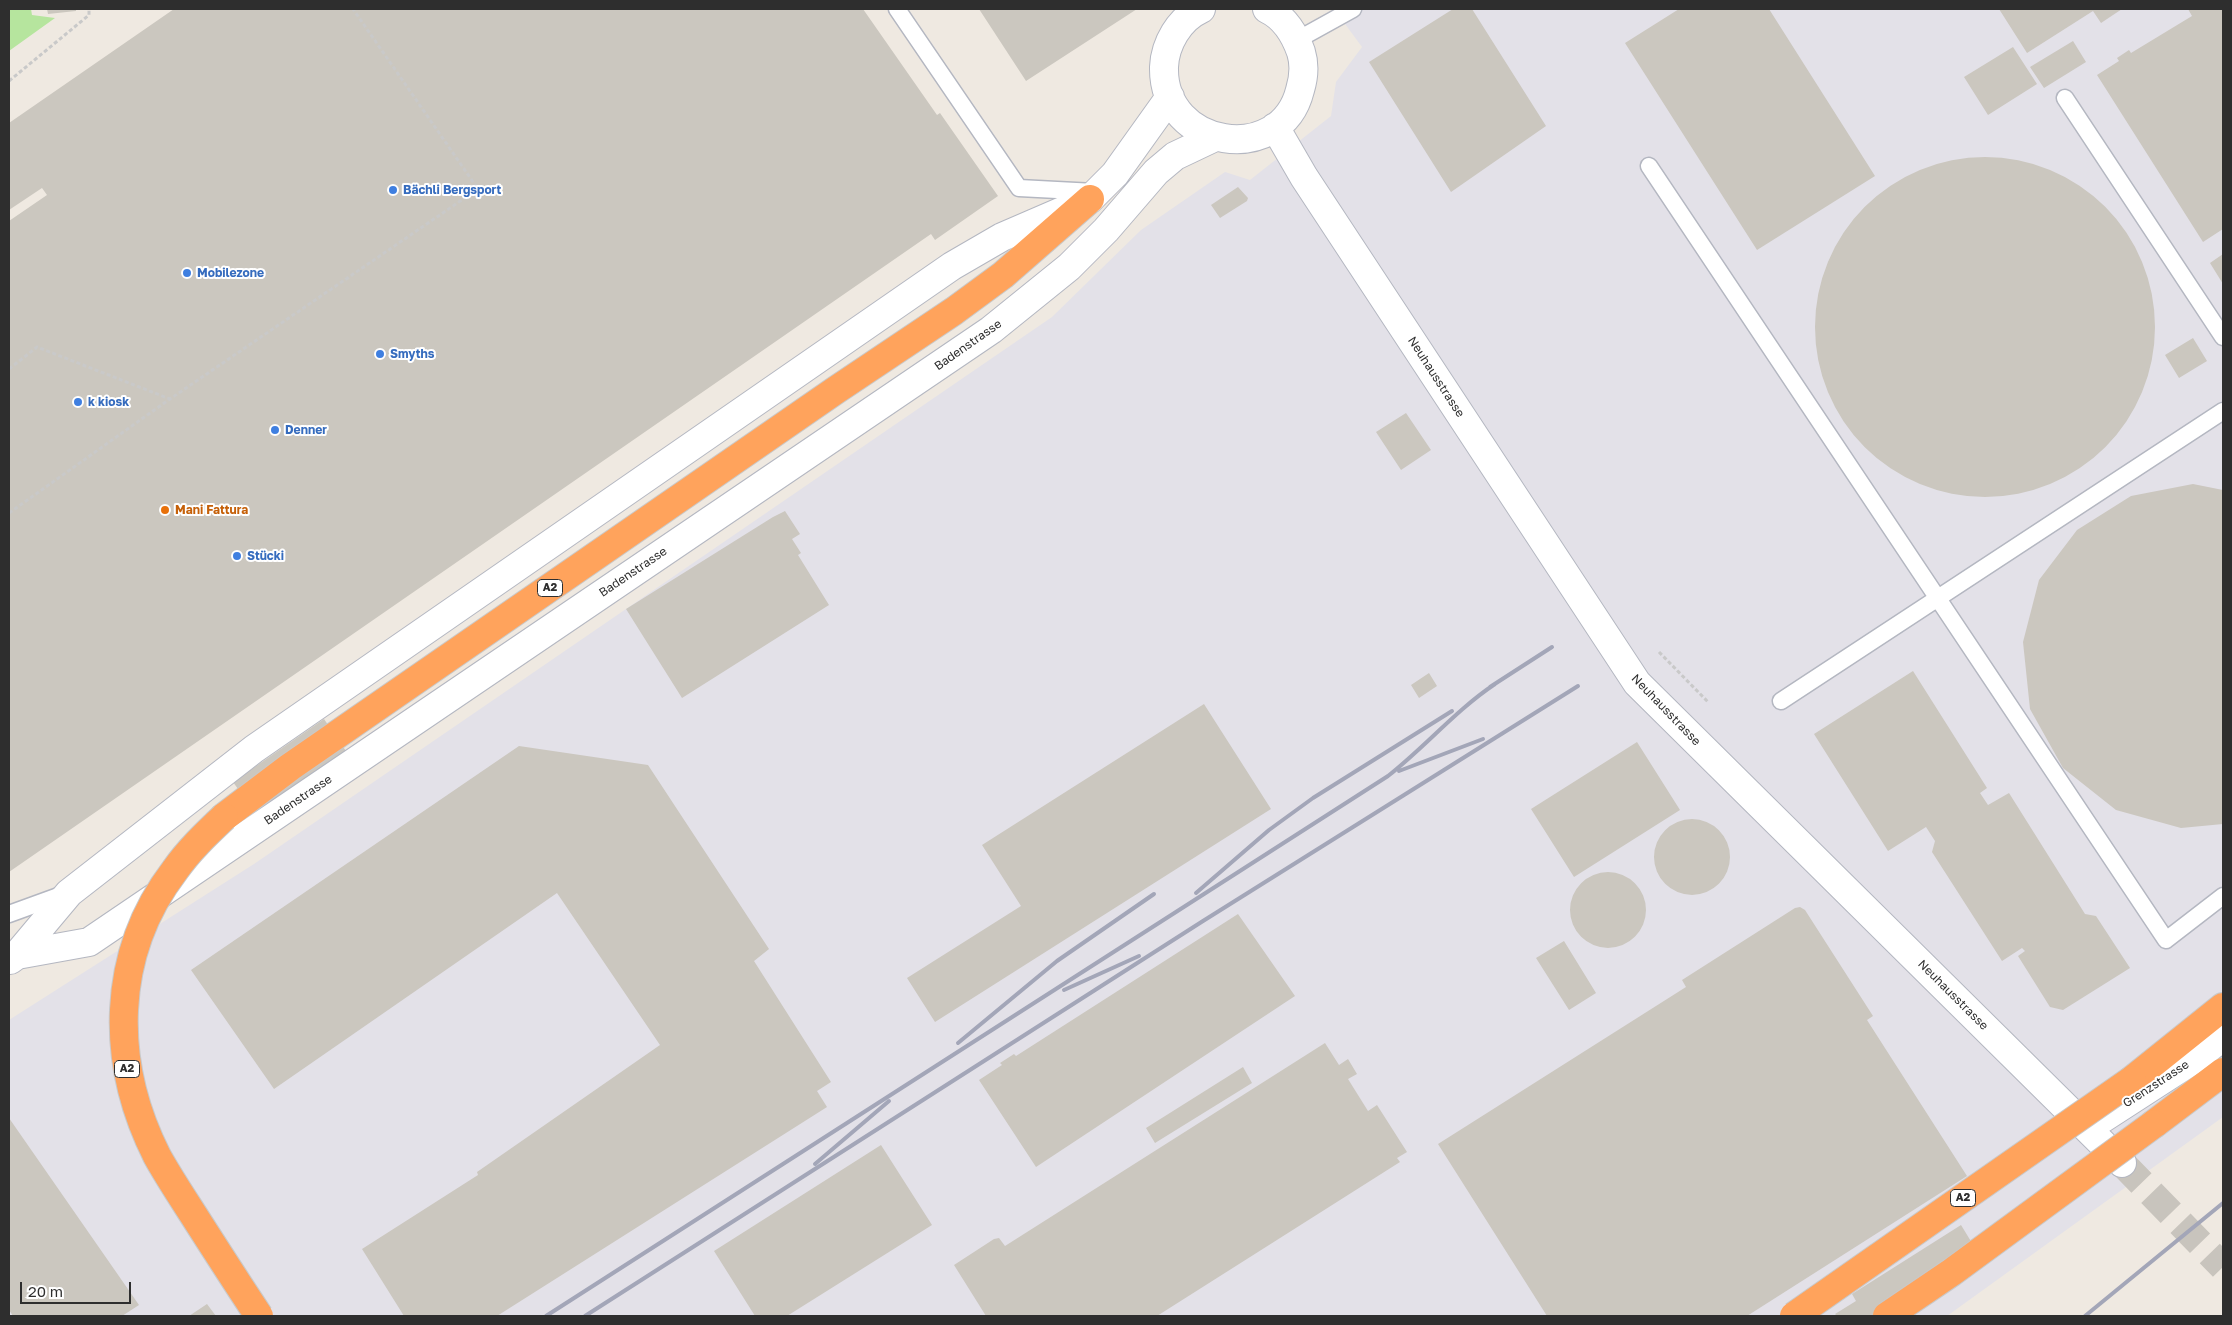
<!DOCTYPE html>
<meta charset="utf-8">
<style>
body{margin:0}
#map{position:relative;width:2232px;height:1325px;overflow:hidden;background:#efe9e1;font-family:"Golos Text",sans-serif}
canvas{display:block}
.frame{position:absolute;inset:0;border:10px solid #2e2e2e;pointer-events:none}
.scale{position:absolute;left:20px;top:1282px;width:111px;height:22px;box-sizing:border-box;border:2px solid #2e2e2e;border-top:0;padding-left:6px;font-size:15px;line-height:18px;white-space:nowrap;color:#2e2e2e;-webkit-text-stroke:4px #fff;paint-order:stroke}
</style>
<div id="map">
<canvas width="2232" height="1325"></canvas>
<div class="frame"></div>
<div class="scale">20 m</div>
</div>
<script>
const context = document.querySelector('canvas').getContext('2d');
context.lineJoin = 'round';
function paint(path, color) { context.fillStyle = color; context.fill(path, 'evenodd'); }
function strokePath(path, color, width, dash) { context.strokeStyle = color; context.lineWidth = width; context.lineCap = dash ? 'butt' : 'round'; context.setLineDash(dash || []); context.stroke(path); }
function write(font, color, halo, rows, align = 'center') {
  context.font = font + ' "Golos Text",sans-serif'; context.lineWidth = 4; context.setLineDash([]); context.textBaseline = 'middle'; context.strokeStyle = halo; context.fillStyle = color; for (const [text, x, y, turn = 0] of rows) {
    context.save(); context.translate(x, y); context.rotate((+turn || 0) * Math.PI / 180); context.textAlign = isNaN(turn) ? turn : align; if (halo) context.strokeText(text, 0, 0); context.fillText(text, 0, 0); context.restore();
  }
}
paint(new Path2D(`
 M1334,9h889v1108l-276,199h-1938v-296l245,-156 798,-547 89,-87 84,-58 25,8 81,-64 5,-34 26,-35z`), '#e3e1e8');
paint(new Path2D(`
 M9,9h22l1,6 23,3 -46,33z`), '#b6e59e');
paint(new Path2D(`
 M47,9h29v2l-28,3z
 M174,9h689l74,106 3,-2 58,83 -63,44 -4,-6 -922,638v-651l38,-26 -5,-7 -33,22v-87z
 M979,9h158l-111,72z
 M1453,9h19l74,117 -95,66 -82,-130z
 M1679,9h90l106,167 -118,74 -132,-207z
 M1999,9h123l-21,14 -8,-12 -66,42z
 M2188,9h35v220l-20,13 -106,-167 22,-14 -2,-3 12,-8 2,3 61,-37z
 M2073,41l13,21 -42,26 -14,-21z
 M2013,47l24,37 -49,31 -24,-38z
 M1815 327a170 170 0 1 1 340 0a170 170 0 1 1-340 0Z
 M1238,187l10,11 -1,3 -27,17 -9,-13z
 M2223,254v30l-13,-21z
 M2193,338l14,23 -28,17 -14,-23z
 M1406,413l25,37 -30,20 -25,-38z
 M2193,484l30,6v334l-42,4 -65,-18 -53,-42 -33,-59 -7,-67 16,-62 38,-50 54,-34z
 M785,511l15,23 -8,5 9,14 -3,2 31,50 -147,93 -56,-89 147,-92z
 M1913,671l74,117 -7,5 8,12 21,-12 76,121 11,2 34,52 -67,42 -13,-3 -32,-51 7,-5 -3,-3 -20,13 -70,-109 3,-11 -9,-14 -38,24 -74,-117z
 M1429,673l8,13 -18,12 -8,-13z
 M1204,704l67,105 -336,213 -28,-44 114,-72 -39,-61z
 M324,719l24,35 -90,63 -25,-35z
 M1637,742l43,68 -106,67 -43,-68z
 M519,746l129,19 121,184 -15,12 77,121 -14,9 10,16 -330,209h-93l-42,-67 116,-74 -1,-3 183,-127 -103,-152 -283,196 -83,-119z
 M1654 857a38 38 0 1 1 76 0a38 38 0 1 1-76 0Z
 M1570 910a38 38 0 1 1 76 0a38 38 0 1 1-76 0Z
 M1800,907l5,3 68,106 -6,4 100,156 -220,140h-200l-109,-172 248,-157 -4,-7 113,-72z
 M1238,914l57,82 -259,171 -57,-87 23,-15 -2,-2 14,-9 2,2z
 M1564,941l32,52 -27,17 -33,-52z
 M1325,1043l14,22 9,-6 9,15 -9,5 20,32 9,-6 30,47 -10,6 3,4 -243,154h-171l-32,-51 40,-26 5,-1 6,8z
 M1243,1067l9,16 -97,60 -9,-15z
 M9,1118l130,187 -17,11h-109l-4,-6z
 M881,1145l51,80 -145,91h-32l-41,-65z
 M1961,1225l22,36 -70,55h-76l-2,-2 21,-13 -4,-7z
 M207,1304l9,12h-27z`), '#cbc7bf');
strokePath(new Path2D(`
 M2122,1163l101,104`), '#c8c4bd', 28, [28, 14]);
const service = new Path2D(`
 M897,9l122,179 76,4
 M1297,40l56,-31
 M2065,98l158,239
 M1649,166l517,774 57,-44
 M1781,701l442,-290
 M9,914l55,-20`);
const minor = new Path2D(`
 M1201,9c-22,10 -36,35 -37,58 -2,82 117,100 136,23 4,-13 5,-25 1,-38 -6,-17 -17,-35 -34,-43
 M1275,127l29,50 333,506 485,480
 M17,955l72,-13 902,-612 78,-63 37,-37 50,-58 19,-16 40,-19
 M10,960l7,-5 52,-62 185,-144 698,-483 50,-29 88,-38 25,-25 55,-77
 M2088,1128l105,-68 30,-23`);
const motorway = new Path2D(`
 M224,817l66,-50 546,-377 118,-79 49,-36 87,-76
 M2132,1080l91,-73
 M2154,1124l69,-52`);
strokePath(service, '#b4b7c1', 19);
strokePath(minor, '#b4b7c1', 30);
strokePath(motorway, '#c9c9c9', 30);
strokePath(new Path2D(`
 M9,81l80,-66v-6
 M9,369l28,-22 133,52
 M9,513l161,-114 308,-210 -125,-180
 M1659,652l50,51`), '#c9c9c9', 3, [4, 2.5]);
strokePath(service, '#fff', 16);
strokePath(minor, '#fff', 28);
strokePath(motorway, '#ffa35c', 28);
strokePath(new Path2D(`
 M1490,687l62,-40
 M1399,771l84,-32
 M1196,893l73,-63 44,-32 139,-87
 M1064,990l75,-34
 M958,1043l99,-82 97,-67
 M815,1164l74,-63
 M546,1316l842,-540c37,-29 68,-66 107,-92
 M585,1316l618,-395 375,-235
 M2085,1316l138,-113`), '#a3a6b8', 4);
const motorwayBridge = new Path2D(`
 M224,817c-18,17 -35,33 -49,53 -65,85 -65,193 -18,286 10,18 21,35 32,52 23,36 46,72 70,108
 M1794,1316l338,-236
 M1887,1316l65,-44 202,-148`);
strokePath(motorwayBridge, '#c9c9c9', 30, []);
strokePath(motorwayBridge, '#ffa35c', 28);
for (const [x, y, r, color] of [
 [393,190,5,"#3f7fe0"],
 [187,273,5,"#3f7fe0"],
 [380,354,5,"#3f7fe0"],
 [78,402,5,"#3f7fe0"],
 [275,430,5,"#3f7fe0"],
 [165,510,5,"#e8710a"],
 [237,556,5,"#3f7fe0"]
]) { const dot = new Path2D(); dot.arc(x, y, r, 0, 2 * Math.PI); context.fillStyle = color; context.fill(dot); strokePath(dot, '#fff', 2); }
for (const [x, y, w] of [
 [550,588,25],
 [127,1069,25],
 [1963,1198,25]
]) { const box = new Path2D(); box.roundRect(x - w / 2, y - 8.5, w, 17, 4); context.fillStyle = '#fff'; context.fill(box); strokePath(box, '#2e2e2e', 1); }
write('bold 11px', '#2e2e2e', null, [
 ["A2",550,588],
 ["A2",127,1069],
 ["A2",1963,1198]
]);
write('bold 12px', '#366cbe', '#fff', [
 ["Bächli Bergsport",403,190],
 ["Mobilezone",197,273],
 ["Smyths",390,354],
 ["k kiosk",88,402],
 ["Denner",285,430],
 ["Stücki",247,556]
], 'left');
write('12px', '#2e2e2e', '#fff', [
 ["Badenstrasse",968,345,-35],
 ["Neuhausstrasse",1436,377,57],
 ["Badenstrasse",633,572,-34],
 ["Neuhausstrasse",1666,710,46],
 ["Badenstrasse",298,800,-34],
 ["Neuhausstrasse",1953,995,45],
 ["Grenzstrasse",2156,1084,-33]
]);
write('bold 12px', '#c56008', '#fff', [
 ["Mani Fattura",175,510]
], 'left');
</script>
